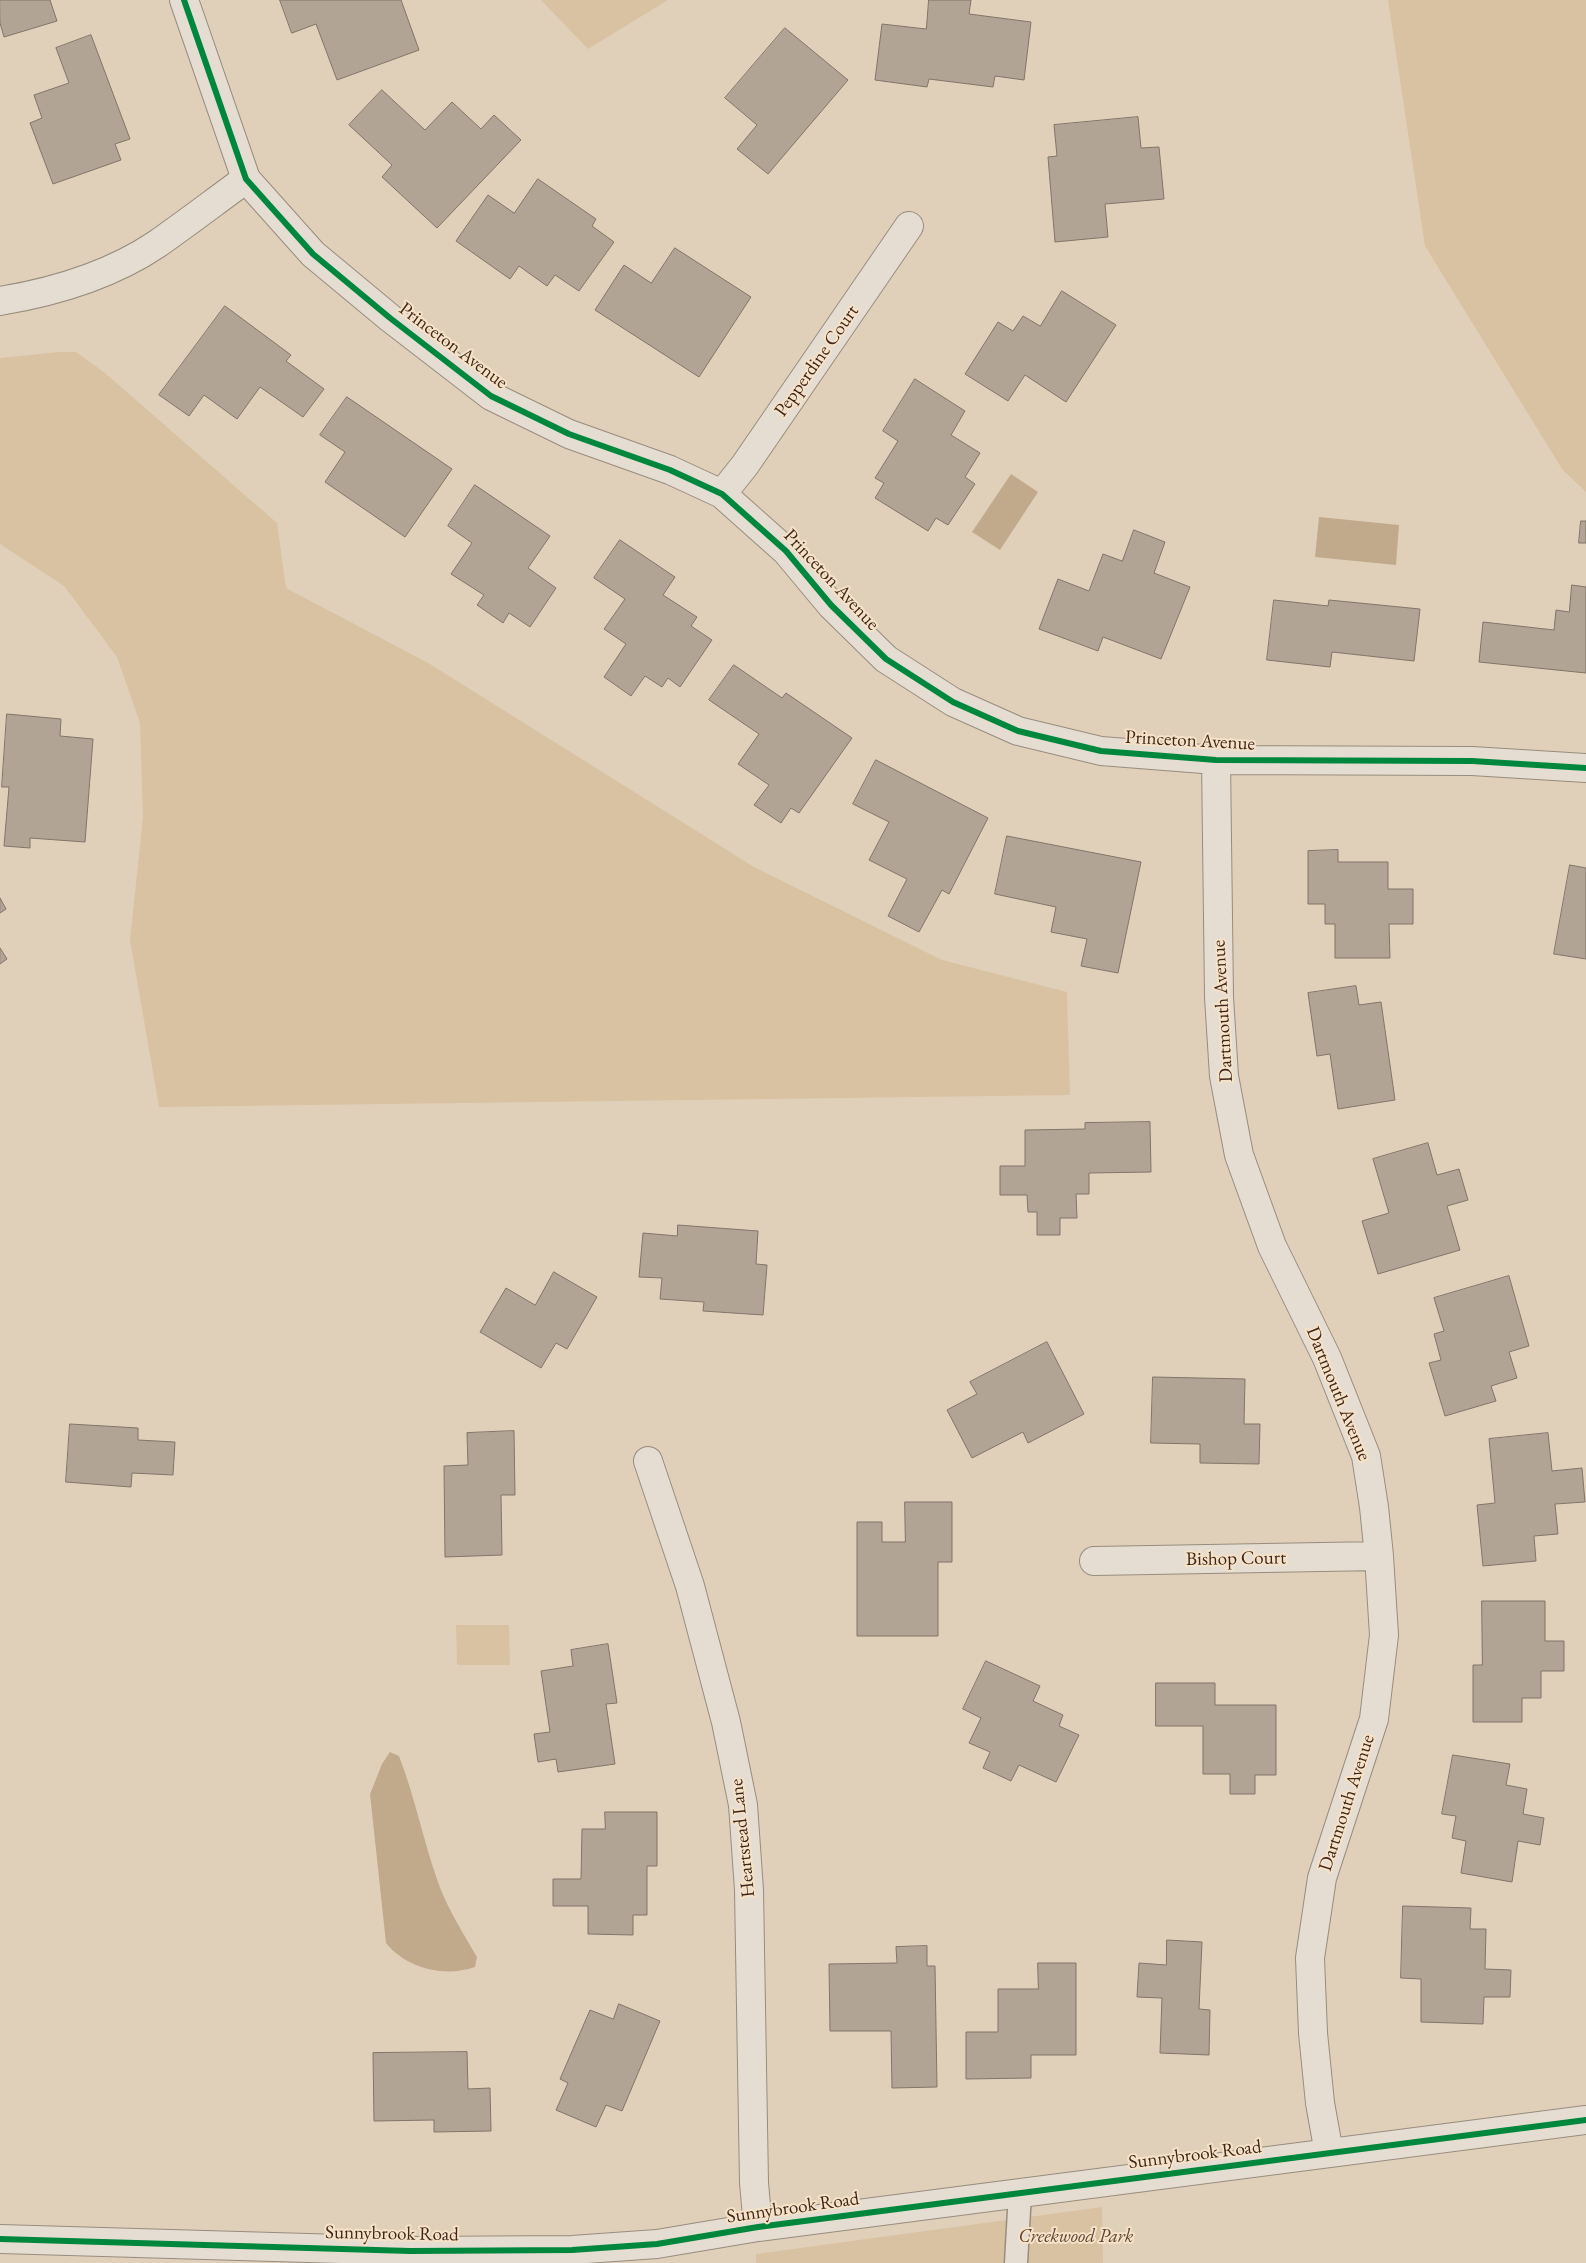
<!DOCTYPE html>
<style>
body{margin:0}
canvas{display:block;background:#e0d0b9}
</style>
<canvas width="1586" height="2263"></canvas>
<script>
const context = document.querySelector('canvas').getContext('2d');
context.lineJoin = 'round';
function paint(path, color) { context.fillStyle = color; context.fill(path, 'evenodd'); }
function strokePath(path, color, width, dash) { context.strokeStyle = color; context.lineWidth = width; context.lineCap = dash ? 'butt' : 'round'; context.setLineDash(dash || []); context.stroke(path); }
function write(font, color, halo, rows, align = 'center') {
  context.font = font + ' "EB Garamond",serif'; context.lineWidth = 4; context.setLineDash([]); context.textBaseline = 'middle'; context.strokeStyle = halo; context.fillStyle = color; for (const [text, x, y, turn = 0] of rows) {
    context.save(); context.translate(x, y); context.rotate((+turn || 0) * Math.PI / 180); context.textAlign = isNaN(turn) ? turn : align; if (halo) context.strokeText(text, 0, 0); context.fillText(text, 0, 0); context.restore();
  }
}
paint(new Path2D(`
 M541,0h127l-80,49z
 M1388,0h198v492l-24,-23 -137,-223z
 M59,352h17l29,21 172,150 9,65 144,76 324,203 188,93 125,32 3,103 -911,12 -29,-167 13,-123 -3,-94 -23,-66 -53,-71 -64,-42v-186z
 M456,1625h53l1,40h-53z
 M1102,2207l1,56h-347v-9z`), '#d9c2a2');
paint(new Path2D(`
 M1011,474l27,18 -38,58 -28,-18z
 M1319,517l80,8 -3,40 -81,-8z
 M390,1752l9,4c16,41 24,84 39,126 9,26 25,51 39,75l-2,10c-31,11 -69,1 -89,-24l-16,-149 12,-30z`), '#c1a98c');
const building = new Path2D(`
 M0,0h50l7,21 -53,16 -4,-14z
 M280,0h121l18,50 -82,30 -21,-56 -24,9z
 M929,0h42l-2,14 62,8 -7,58 -29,-4 -2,11 -64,-8 -2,8 -52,-7 7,-56 44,5z
 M785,28l63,52 -80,94 -31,-25 20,-24 -32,-27z
 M91,35l39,104 -15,5 6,16 -68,24 -23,-61 12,-5 -8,-23 35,-12 -13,-35z
 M382,90l43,40 27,-28 29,27 13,-14 27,25 -84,88 -55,-51 10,-12 -43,-40z
 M1138,117l3,31 18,-1 5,52 -59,5 3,33 -53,5 -7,-85 9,-1 -3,-31z
 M538,179l58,40 -4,7 22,16 -35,49 -24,-16 -8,11 -28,-20 -9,13 -54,-38 32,-46 26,18z
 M675,248l76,49 -52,80 -104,-67 29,-45 27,18z
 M1062,291l54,34 -50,77 -41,-27 -17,26 -43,-27 33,-52 15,9 10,-15 17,10z
 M225,306l66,49 -5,6 38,28 -21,28 -43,-30 -23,32 -33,-24 -15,21 -30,-21z
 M915,379l50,32 -14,24 29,18 -15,24 10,7 -27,41 -12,-7 -8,13 -53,-33 9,-15 -9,-5 23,-37 -15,-10z
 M347,397l105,72 -47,68 -80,-55 20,-30 -25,-17z
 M475,485l75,51 -22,32 28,20 -26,39 -21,-14 -6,10 -26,-18 7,-10 -33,-21 21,-31 -24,-17z
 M1581,521h5v22h-7z
 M1134,530l31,12 -11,31 36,14 -29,72 -58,-22 -5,14 -59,-22 19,-50 31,12 14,-37 19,7z
 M620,540l55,37 -12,18 34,22 -6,9 21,14 -32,47 -12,-9 -6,9 -17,-11 -14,20 -27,-19 22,-33 -22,-15 21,-30 -31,-21z
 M1572,585l14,2v86l-107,-11 4,-40 71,8 2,-20 13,2z
 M1274,600l54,6 1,-6 91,9 -6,52 -82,-9 -2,15 -63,-7z
 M734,665l48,33 4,-5 66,45 -53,75 -8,-5 -10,15 -27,-18 15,-20 -31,-21 21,-30 -50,-34z
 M7,714l54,5 -1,17 33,3 -8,103 -55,-4v10l-26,-2 5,-59h-7z
 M876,760l112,58 -39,76 -7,-4 -23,42 -31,-16 19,-37 -38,-19 20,-38 -36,-18z
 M1007,836l134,26 -23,111 -37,-7 6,-27 -36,-7 5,-25 -61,-13z
 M1338,850v12h50v27h25v35h-24l1,34h-55v-34h-10v-20h-17v-53z
 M1570,865l16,3v91l-32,-5z
 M0,898l6,11 -6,4z
 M0,948l7,11 -7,5z
 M1356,986l3,19 22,-3 14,98 -57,9 -8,-55 -13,2 -9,-63z
 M1150,1122l1,50 -62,1v21h-13l1,24h-17v17h-23v-23h-9l-1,-17h-27v-29h25v-36l60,-1v-6z
 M1428,1143l9,32 22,-6 9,31 -21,6 13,44 -82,24 -16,-53 27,-8 -16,-54z
 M678,1225l80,6 -2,33 11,1 -4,50 -60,-4 1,-9 -44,-3 2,-21 -23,-1 4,-44 34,3z
 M554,1272l43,25 -30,52 -11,-6 -15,25 -61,-36 26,-44 29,17z
 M1509,1276l20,70 -20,6 8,26 -26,8 5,15 -51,15 -16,-53 12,-3 -7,-26 10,-3 -10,-33z
 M1047,1342l37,72 -56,29 -5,-11 -51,26 -25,-48 30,-16 -7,-12z
 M1153,1377l92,2 -1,45h16l-1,40 -59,-1v-19l-49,-1z
 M70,1424l68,4v12l37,2 -2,33 -41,-2 -1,14 -65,-5z
 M514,1431l1,64h-14l1,60 -57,2 -1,-91 24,-1 -1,-32z
 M1548,1433l4,38 30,-3 3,34 -30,2 3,30 -24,2 2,25 -53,5 -6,-61 18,-2 -6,-64z
 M905,1502h47v60h-14v74h-81v-114h25v20h23z
 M1482,1601h63v40h19v30h-23v27h-19v24h-49v-57h9z
 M608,1644l9,59 -11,1 9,60 -57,8 -2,-13 -18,3 -4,-28 16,-2 -9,-61 32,-5 -2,-16z
 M986,1661l54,25 -7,15 30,14 -4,11 20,9 -23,47 -37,-17 -8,16 -28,-13 7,-16 -21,-9 12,-25 -18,-9z
 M1156,1683h59v22h61v70h-21v19h-25v-20h-27v-48h-47z
 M1453,1755l57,9 -4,21 21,4 -4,25 21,4 -4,27 -22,-4 -6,41 -51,-9 5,-32 -14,-3 4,-22 -14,-2z
 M605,1812h52v54h-10v49h-14v20l-45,-1v-28h-35v-27h28l1,-50h23z
 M1403,1906l68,2 -1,21h16l-1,40 26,1 -1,27h-26l-1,27 -62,-2v-43l-20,-1z
 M1167,1940l35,2 -3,67 11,1 -1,45 -49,-2 2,-55 -25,-1 2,-34 27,2z
 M927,1946v20h8l2,121 -45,1 -1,-57h-61l-1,-67 68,-1 -1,-16z
 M1038,1963h38v92h-45v23l-65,1v-47h32v-43h40z
 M619,2004l41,17 -38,90 -16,-6 -10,22 -40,-17 12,-27 -8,-4 30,-69 23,9z
 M467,2052l1,37 22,-1 1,43 -57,1v-12l-60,1 -1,-68z`);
paint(building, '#b1a495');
strokePath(building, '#817569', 1);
const service = new Path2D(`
 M1016,2263l4,-70`);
const minor = new Path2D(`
 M184,0l62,179 67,75 77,64 101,78 78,38 101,36 52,24 64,57 45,54 55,54 67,43 65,29 83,20 115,9 256,1 114,7
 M0,301c54,-9 111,-26 157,-57 30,-21 60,-44 89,-65
 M722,494l23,-29 164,-239
 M1216,760l3,237 5,79 15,79 33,91 55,112 39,98 8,51 5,49 5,79 -10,84 -52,159 -12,80 3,75 7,70 9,50
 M648,1461l42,125 36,136 17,83 6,85 5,293 4,44
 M1094,1561l285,-5
 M0,2239l410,12 162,-1 85,-6 101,-17 828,-107`);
strokePath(service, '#988c7e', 25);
strokePath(minor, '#988c7e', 30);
strokePath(service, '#e5ddd2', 22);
strokePath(minor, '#e5ddd2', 28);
strokePath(new Path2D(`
 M184,0l62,179 67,75 77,64 101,78 78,38 101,36 52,24 64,57 45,54 55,54 67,43 65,29 83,20 115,9 256,1 114,7
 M0,2239l410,12 162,-1 85,-6 101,-17 828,-107`), '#00873e', 6);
write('19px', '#3f261d', '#f6e2c6', [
 ["Princeton Avenue",453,346,37],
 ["Pepperdine Court",817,361,-55],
 ["Princeton Avenue",831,580,47],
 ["Princeton Avenue",1190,741,3],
 ["Dartmouth Avenue",1223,1011,-93],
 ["Dartmouth Avenue",1338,1394,68],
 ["Bishop Court",1236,1559,-1],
 ["Dartmouth Avenue",1347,1803,-72],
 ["Heartstead Lane",743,1838,-96],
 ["Sunnybrook Road",1195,2155,-7],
 ["Sunnybrook Road",793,2208,-8],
 ["Sunnybrook Road",392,2234,1]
]);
write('italic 19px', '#5d4334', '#f6e2c6', [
 ["Creekwood Park",1076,2237]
]);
</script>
